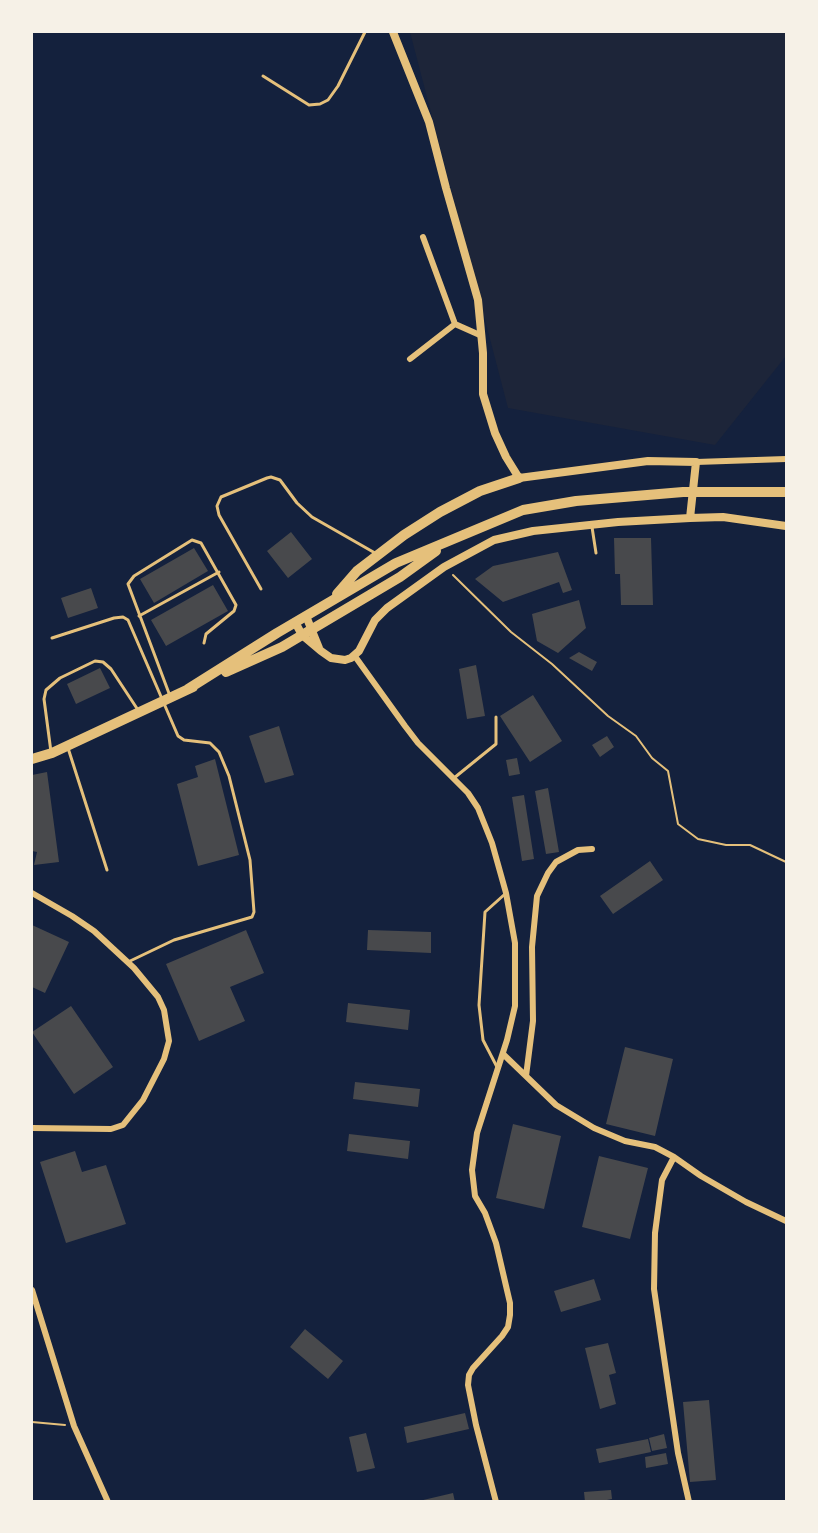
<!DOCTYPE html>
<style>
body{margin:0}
#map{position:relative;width:818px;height:1533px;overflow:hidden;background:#14213d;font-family:Commissioner,sans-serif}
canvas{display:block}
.frame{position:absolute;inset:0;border:33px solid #f6f1e7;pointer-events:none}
</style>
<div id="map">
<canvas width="818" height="1533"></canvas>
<div class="frame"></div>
</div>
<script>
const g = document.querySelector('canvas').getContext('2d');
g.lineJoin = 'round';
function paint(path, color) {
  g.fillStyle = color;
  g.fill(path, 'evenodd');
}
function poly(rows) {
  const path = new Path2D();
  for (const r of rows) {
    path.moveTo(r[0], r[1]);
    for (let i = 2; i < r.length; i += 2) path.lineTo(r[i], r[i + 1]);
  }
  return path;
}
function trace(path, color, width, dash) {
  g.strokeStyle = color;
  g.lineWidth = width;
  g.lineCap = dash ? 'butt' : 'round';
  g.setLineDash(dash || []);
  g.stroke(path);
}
const green = poly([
 [410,32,786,32,786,356,715,445,508,408]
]);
const building = poly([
 [291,532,312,559,288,578,267,551],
 [614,538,651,538,653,605,621,605,620,574,615,574],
 [194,548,208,571,154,603,140,579],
 [558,552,572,590,563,593,559,582,503,602,475,579,493,566],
 [213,585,228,611,166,646,151,620],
 [91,588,98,608,68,618,61,598],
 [579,600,586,628,558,653,537,641,532,614],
 [579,652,597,662,592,671,569,658],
 [476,665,485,716,467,719,459,669],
 [100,668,110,688,76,704,67,684],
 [533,695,562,741,530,762,500,716],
 [279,726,294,775,265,783,249,736],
 [607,736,614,747,600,757,592,745],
 [517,758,520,774,509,776,506,760],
 [215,759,239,855,198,866,177,784,198,777,195,766],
 [47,772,59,862,34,865,37,852,32,851,32,775],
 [548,788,559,852,546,854,535,791],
 [524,795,534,859,522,861,512,797],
 [650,861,663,880,613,914,600,896],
 [32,925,69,942,45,993,32,987],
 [246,930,264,973,230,987,245,1021,199,1041,166,964],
 [368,930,431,932,431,953,367,950],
 [348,1003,410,1010,408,1030,346,1022],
 [71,1006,113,1067,74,1094,32,1032],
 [625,1047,673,1059,655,1136,606,1124],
 [355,1082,420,1089,418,1107,353,1099],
 [513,1124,561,1136,544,1209,496,1198],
 [349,1134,410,1141,408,1159,347,1151],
 [75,1151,82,1172,106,1165,126,1224,66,1243,40,1162],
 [599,1156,648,1168,630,1239,582,1227],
 [594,1279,601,1300,561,1312,554,1291],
 [305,1329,343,1361,328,1379,290,1347],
 [608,1343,616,1373,609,1375,616,1404,600,1409,585,1348],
 [709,1400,716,1480,690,1482,683,1402],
 [465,1413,469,1429,407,1443,404,1427],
 [366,1433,375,1468,357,1472,349,1437],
 [664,1434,667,1448,652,1451,649,1438],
 [648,1439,651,1452,599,1463,596,1449],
 [666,1453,668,1464,646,1468,645,1457],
 [611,1490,612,1499,607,1500,607,1502,585,1502,584,1492],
 [453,1493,455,1502,419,1502,419,1501]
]);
const path = poly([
 [453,575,511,632,552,664,608,716,636,736,652,758,668,771,678,824,698,839,726,845,750,845,786,862],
 [32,1422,65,1425]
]);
const service = poly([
 [263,76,309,105,320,104,328,100,338,86,365,32],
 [592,527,596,553],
 [261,589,219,515,217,506,221,497,267,478,271,477,280,480,297,503,312,517,375,553],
 [139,616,219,572],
 [52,638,114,618,123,617,128,620,178,736,184,740,210,743,219,752,229,776,250,860,254,912,252,917,174,940,128,962],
 [170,696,128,584,134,576,192,540,201,543,236,605,234,611,206,634,204,643],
 [68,748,107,870],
 [51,752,44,699,46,690,60,678,95,661,103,662,111,669,138,710],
 [454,778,496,744,496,717],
 [497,1067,483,1040,479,1005,485,912,505,894]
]);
const minor = poly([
 [423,237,455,324],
 [410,359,455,324,482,336],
 [696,462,786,459],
 [354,655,405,726,418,743,468,793,478,808,492,843,506,893,515,943,515,1006,507,1040,477,1133,472,1170,475,1196,485,1213,496,1243,510,1303,510,1315,508,1327,502,1336,473,1368,469,1375,468,1385,476,1425,496,1502],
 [32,893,72,916,94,931,134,968,158,997,164,1010,169,1041,164,1059,143,1100,123,1125,111,1129,32,1128],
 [503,1054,556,1105,594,1128,625,1141,655,1147,674,1157,701,1176,746,1202,786,1221],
 [526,1076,533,1021,532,947,537,896,548,873,556,862,578,850,592,849],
 [674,1157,662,1180,655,1233,654,1289,678,1453,689,1502],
 [32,1290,74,1426,108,1502]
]);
const tertiary = poly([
 [393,32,429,122,446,188,478,300,483,353,483,394,495,433,506,457,519,478,648,461,696,462,690,518],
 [306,616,319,648],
 [295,622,302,635,321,651,331,658,345,660,351,658,359,651,375,620,387,608,444,567,494,540,533,531,618,522,690,518,723,517,786,526]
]);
const primary = poly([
 [337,594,357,571,404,535,440,512,480,491,519,478],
 [226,672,282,647,400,577,436,551],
 [188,689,277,633,396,563,523,510,576,501,683,492,786,492],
 [32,759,52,753,193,687]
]);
paint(green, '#1d2539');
paint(building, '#48494c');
trace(path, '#e5c07b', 2);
trace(service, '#e5c07b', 3);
trace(minor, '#e5c07b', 6);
trace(tertiary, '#e5c07b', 8);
trace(primary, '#e5c07b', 10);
</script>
